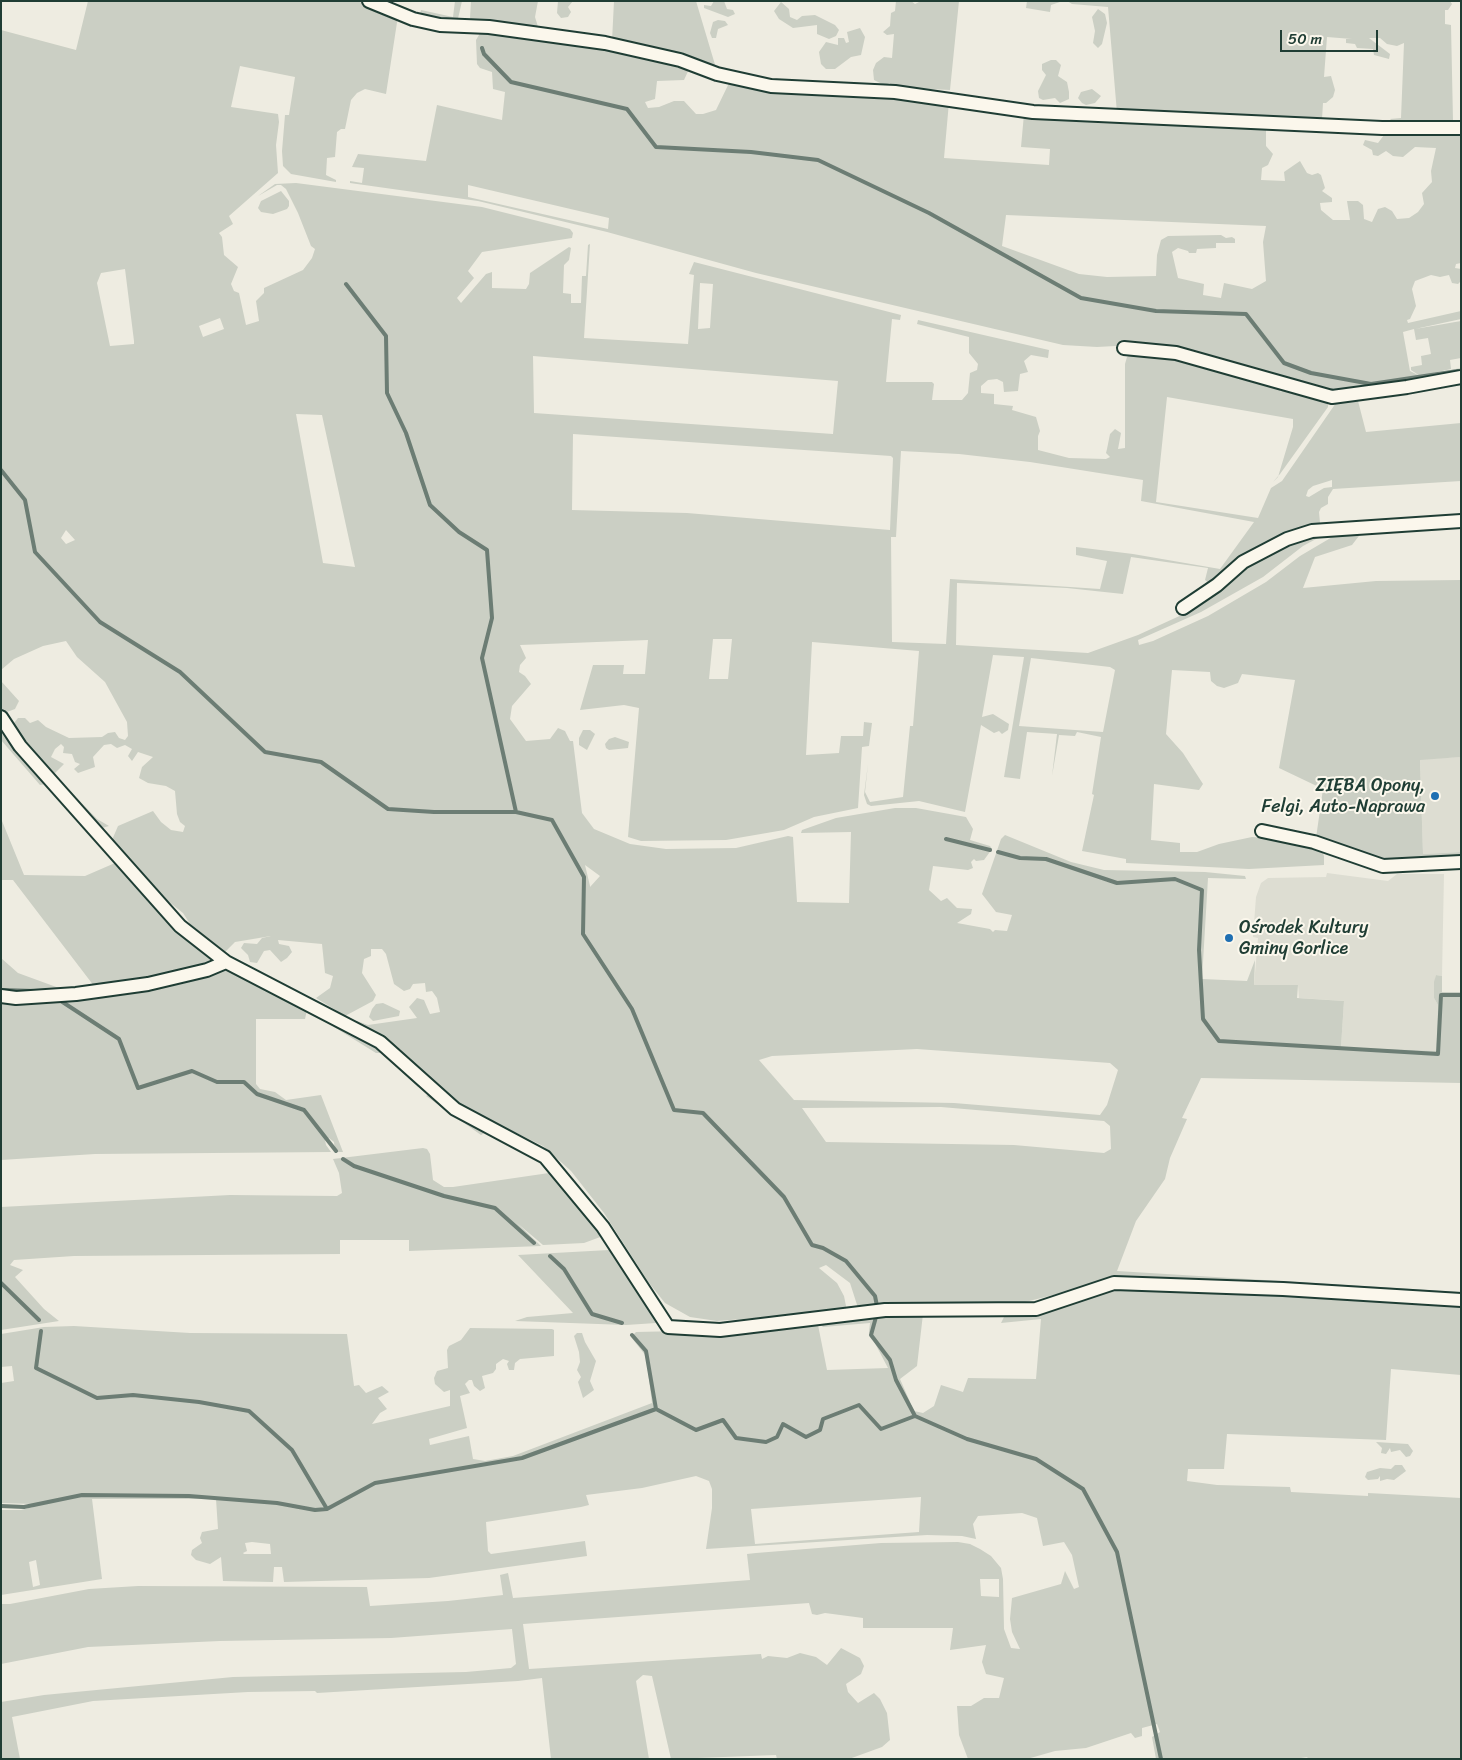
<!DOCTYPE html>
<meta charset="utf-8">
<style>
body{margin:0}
#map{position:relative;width:1462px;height:1760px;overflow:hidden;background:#eeece1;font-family:Sriracha,sans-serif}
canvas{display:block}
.frame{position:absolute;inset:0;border:2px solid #1f3d34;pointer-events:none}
.scale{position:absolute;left:1280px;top:30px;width:98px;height:22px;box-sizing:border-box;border:2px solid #1f3d34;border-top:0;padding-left:6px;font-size:15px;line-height:18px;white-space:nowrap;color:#1f3d34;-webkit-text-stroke:4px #fbf7ec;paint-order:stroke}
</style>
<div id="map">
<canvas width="1462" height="1760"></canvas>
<div class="frame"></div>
<div class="scale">50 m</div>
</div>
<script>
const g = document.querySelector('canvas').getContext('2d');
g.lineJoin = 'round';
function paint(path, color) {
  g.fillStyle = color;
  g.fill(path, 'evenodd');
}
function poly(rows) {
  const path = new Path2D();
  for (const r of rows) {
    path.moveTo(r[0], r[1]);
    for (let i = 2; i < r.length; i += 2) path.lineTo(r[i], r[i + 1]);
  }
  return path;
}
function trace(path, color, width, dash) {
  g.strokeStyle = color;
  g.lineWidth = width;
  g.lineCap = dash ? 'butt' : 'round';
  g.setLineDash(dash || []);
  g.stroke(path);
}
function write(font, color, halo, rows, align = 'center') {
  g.font = font + ' Sriracha,sans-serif';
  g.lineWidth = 4;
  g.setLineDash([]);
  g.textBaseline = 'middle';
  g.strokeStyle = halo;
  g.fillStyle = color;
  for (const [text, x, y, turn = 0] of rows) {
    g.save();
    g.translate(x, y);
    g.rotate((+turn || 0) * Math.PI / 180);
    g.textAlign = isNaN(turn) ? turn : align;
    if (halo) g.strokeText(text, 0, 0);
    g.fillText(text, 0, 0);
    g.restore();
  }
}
const built = poly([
 [1461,757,1461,852,1423,854,1420,759],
 [1327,873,1388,881,1397,874,1444,874,1442,976,1436,975,1434,998,1438,1005,1436,1051,1341,1047,1344,1001,1299,998,1298,985,1254,985,1258,938,1253,937,1256,897,1261,883,1268,878,1326,877]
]);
const green = poly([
 [88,1,357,1,398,16,386,94,365,89,357,93,351,100,345,129,341,129,337,132,335,157,327,158,326,175,336,180,336,182,291,174,283,166,282,151,285,115,289,115,295,77,240,66,231,107,278,114,279,122,276,145,278,173,229,216,233,224,219,233,222,237,224,255,238,267,231,284,234,291,239,293,246,325,259,321,256,301,264,293,264,288,303,270,312,258,315,249,311,246,298,213,286,189,281,185,277,185,258,196,275,184,296,183,482,207,570,229,573,233,572,238,482,252,468,271,474,278,457,298,461,303,486,274,492,272,492,288,526,289,529,284,530,273,569,247,571,248,569,260,564,265,563,293,571,294,571,303,581,303,582,276,586,276,588,245,590,244,584,338,688,344,694,275,689,274,694,262,901,315,900,320,892,319,886,382,932,382,934,384,932,400,962,400,968,393,970,373,977,370,978,364,969,353,969,337,917,324,918,320,1049,350,1048,358,1031,355,1024,361,1028,372,1020,374,1018,391,1004,392,1003,382,997,379,988,380,981,386,981,393,994,394,994,404,1013,406,1012,410,1036,417,1040,431,1038,436,1038,450,1069,458,1106,459,1110,457,1106,453,1107,449,1110,434,1115,429,1121,433,1118,449,1125,448,1125,364,1127,357,1136,351,1164,356,1277,387,1281,392,1283,389,1328,401,1328,407,1280,474,1273,482,1278,477,1293,427,1293,419,1167,397,1156,502,1258,518,1271,488,1282,481,1338,400,1461,382,1461,385,1358,401,1366,432,1461,423,1461,481,1333,489,1328,497,1328,504,1321,508,1319,512,1320,523,1317,527,1210,584,1205,580,1208,568,1131,557,1123,594,1067,588,957,583,956,645,1088,653,1138,635,1186,613,1189,612,1187,608,1222,589,1246,565,1295,540,1329,532,1303,546,1263,577,1201,612,1138,640,1139,645,1153,641,1208,616,1266,582,1300,556,1339,533,1362,532,1352,545,1315,557,1303,588,1376,581,1461,580,1461,757,1420,760,1423,854,1461,852,1461,859,1378,860,1316,838,1323,789,1279,768,1295,680,1242,674,1238,683,1224,688,1217,686,1211,681,1210,672,1172,670,1166,734,1183,753,1203,784,1199,790,1154,784,1151,840,1180,843,1180,852,1197,852,1219,844,1252,837,1279,839,1305,843,1322,851,1324,856,1324,865,1249,869,1126,863,1126,859,1082,851,1094,795,1092,794,1101,737,1077,732,1075,736,1059,735,1052,776,1057,734,1027,732,1020,779,1004,777,1024,657,993,655,982,717,993,714,1009,724,1008,730,1002,734,999,731,994,733,981,725,965,812,919,801,871,806,867,804,864,795,868,764,865,792,870,802,903,797,910,726,913,726,919,651,812,642,806,755,839,753,841,736,863,736,864,722,872,723,869,746,862,747,858,808,814,817,784,830,726,840,641,841,628,837,639,708,624,705,580,710,593,665,624,665,623,674,645,674,648,640,520,645,526,658,520,665,519,672,525,676,531,684,512,706,510,719,526,741,550,739,558,728,565,731,570,741,573,741,582,813,594,829,630,844,666,849,736,848,788,836,793,837,797,902,849,903,851,832,801,833,802,830,836,818,895,808,916,808,966,817,973,829,970,840,990,846,992,849,984,860,976,861,974,859,971,862,973,868,968,870,933,866,929,890,941,901,947,898,957,908,972,909,971,914,957,923,990,929,993,932,995,930,1007,931,1012,915,996,912,982,894,1001,839,1005,835,1071,862,1104,870,1205,872,1245,876,1246,879,1208,878,1202,979,1247,981,1255,960,1254,985,1298,985,1297,998,1344,1001,1341,1047,1436,1051,1438,1005,1434,998,1434,982,1436,975,1442,976,1442,992,1461,992,1461,1083,1201,1078,1182,1118,1187,1119,1170,1158,1165,1179,1136,1221,1117,1271,1461,1292,1461,1296,1301,1285,1126,1277,1017,1304,859,1311,850,1283,826,1265,819,1268,837,1283,844,1296,847,1311,717,1321,690,1317,665,1303,649,1283,604,1213,571,1171,543,1146,506,1128,503,1130,466,1110,353,1023,357,1021,368,1025,417,1018,409,1007,417,998,424,1000,430,1014,440,1012,437,998,432,991,426,992,425,983,413,984,410,989,404,991,394,984,386,954,382,949,371,949,371,956,364,959,362,973,376,995,373,1001,345,1016,316,998,330,988,333,976,325,973,322,944,278,940,279,944,289,946,292,952,287,958,281,962,270,950,264,951,257,963,250,962,248,955,241,948,244,943,257,944,262,938,271,936,235,942,225,952,192,932,112,840,118,826,153,811,161,822,171,830,183,832,185,826,180,822,177,814,175,791,166,786,148,783,139,778,142,767,153,757,138,752,132,761,128,756,132,749,125,745,117,748,111,744,104,745,93,757,95,767,78,773,74,769,80,764,75,762,72,754,63,753,64,747,61,744,55,749,51,757,64,764,54,774,97,819,109,826,102,828,51,776,16,729,14,723,18,718,25,718,30,723,38,720,46,727,69,738,102,737,108,733,115,732,119,738,125,740,128,736,127,722,105,682,77,657,66,641,43,646,14,659,1,670,1,30,76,50],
 [125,269,134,341,134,344,110,346,97,283,101,273],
 [700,283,713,284,710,328,698,329],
 [220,318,224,329,203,337,199,326],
 [533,356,838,381,833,434,534,413],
 [296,414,322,415,355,567,323,563],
 [573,434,891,456,893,458,890,530,687,513,572,510],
 [901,451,959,454,1030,462,1143,480,1141,501,1254,522,1220,569,1133,554,1076,547,1076,555,1107,561,1100,589,950,579,946,644,892,642,891,537,896,537],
 [1332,480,1332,487,1324,488,1309,497,1306,496,1308,490,1313,486],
 [66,530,75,540,66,544,61,538],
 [713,639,732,639,728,679,709,679],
 [1031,658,1110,667,1115,670,1103,732,1019,726],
 [585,865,600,876,590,887,590,886],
 [168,901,183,913,194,930,169,905],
 [917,1049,1110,1063,1118,1070,1107,1105,1100,1115,954,1103,794,1100,759,1060,772,1056],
 [941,1107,1104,1121,1110,1126,1111,1149,1104,1153,1014,1145,826,1142,802,1108],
 [455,1,462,1,457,23,427,18,420,14,421,10,453,17],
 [471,1,538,1,535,17,539,30,475,23,470,18],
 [558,1,573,1,568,7,571,12,568,17,561,18,557,13],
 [614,1,696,1,716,68,612,41],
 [714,1,724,1,727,9,733,10,735,14,728,17,704,8,704,5,711,6],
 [896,1,911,1,915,4,921,1,959,1,950,90,890,87,890,83,884,85,874,80,873,70,876,63,884,57,892,58,894,34,887,35,883,32,890,26,891,13,895,11],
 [1027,1,1063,1,1051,5,1050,12,1026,8],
 [1067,1,1450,1,1452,4,1448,10,1445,10,1445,24,1451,25,1453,121,1461,121,1461,126,1393,122,1390,119,1401,118,1404,43,1397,46,1387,44,1380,38,1369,38,1390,54,1389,59,1374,55,1373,49,1357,48,1355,44,1346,43,1346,39,1352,39,1327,37,1324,77,1331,76,1335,90,1333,97,1326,103,1323,103,1322,119,1367,122,1117,113,1108,7,1072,4],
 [781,2,789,9,790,17,797,20,802,16,815,15,835,25,839,30,836,36,829,39,817,34,817,25,793,28,779,19,774,11],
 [1098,9,1105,14,1107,23,1102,44,1098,48,1093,43,1095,31,1092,17],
 [718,20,725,21,728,25,718,29,716,38,712,38,710,33,713,22],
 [860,28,865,37,861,55,851,57,835,69,826,69,821,64,819,52,826,42,838,45,838,38,844,38,846,43,849,42,847,32],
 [482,30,610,48,690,67,684,80,657,81,655,99,645,102,648,108,659,107,674,101,684,101,696,114,703,114,716,110,730,81,949,102,944,158,1049,165,1050,149,1021,147,1024,114,1266,124,1266,146,1273,154,1268,165,1262,168,1261,180,1285,181,1284,172,1300,161,1307,173,1312,175,1318,173,1321,175,1325,188,1322,191,1332,198,1332,202,1320,203,1321,210,1333,220,1350,220,1347,201,1358,201,1363,205,1364,219,1372,222,1378,209,1385,207,1392,211,1397,219,1409,218,1418,212,1424,204,1422,193,1432,182,1431,171,1436,148,1415,147,1403,157,1393,156,1386,151,1378,156,1373,155,1372,150,1363,145,1365,140,1378,143,1387,131,1461,130,1461,263,1456,264,1455,268,1461,269,1461,281,1458,284,1452,283,1449,275,1440,277,1431,275,1415,281,1412,289,1416,306,1410,319,1407,320,1408,323,1461,311,1461,319,1415,329,1461,321,1461,358,1450,360,1451,369,1424,375,1461,368,1461,376,1337,391,1273,376,1239,364,1179,349,1151,344,1097,347,1063,345,756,273,607,232,478,201,350,183,350,181,362,183,364,168,352,167,358,154,426,161,437,105,502,120,505,92,493,89,492,72,480,68,477,64,476,40],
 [468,185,609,218,608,229,468,197],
 [1006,215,1266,226,1263,242,1266,281,1252,289,1224,283,1221,298,1203,295,1204,284,1178,278,1172,252,1178,248,1188,251,1189,253,1196,253,1197,249,1216,248,1216,243,1235,243,1235,239,1232,237,1226,238,1221,235,1168,236,1161,240,1157,255,1156,276,1107,277,1079,274,1002,246],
 [1414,329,1416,340,1428,338,1431,354,1421,356,1422,365,1411,367,1411,370,1420,376,1410,371,1403,332],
 [1051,60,1056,60,1061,65,1058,76,1067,82,1069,92,1069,99,1060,103,1055,98,1043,100,1039,98,1038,91,1046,75,1042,70,1042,64],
 [1092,89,1101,96,1095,103,1086,105,1082,103,1078,98,1081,92],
 [281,191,289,201,289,206,287,209,273,214,261,212,258,208,261,201],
 [1,681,19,701,15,709,7,712,1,709],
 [1,721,46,784,40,785,1,740],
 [583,730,590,730,595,734,587,750,579,745,579,738],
 [615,737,629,742,628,748,609,750,606,748,605,744,609,739],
 [2,821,24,875,85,876,115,863,92,837,96,833,169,920,187,937,217,958,218,961,208,966,149,981,41,993,1,992,1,958,18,973,59,988,94,986,13,880,1,880],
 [230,969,323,1015,321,1019,307,1010,305,1019,256,1019,256,1084,260,1089,275,1092,286,1100,321,1095,343,1152,335,1152,334,1142,329,1138,325,1140,326,1145,331,1152,95,1154,1,1160,1,999,117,993],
 [383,1003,400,1011,399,1016,373,1021,369,1017,372,1009,376,1004],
 [340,1025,365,1038,387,1054,420,1085,418,1087,381,1053,376,1053,334,1027],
 [428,1095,457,1115,486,1132,481,1135,426,1096],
 [423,1148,427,1149,430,1154,433,1180,444,1187,453,1187,549,1173,545,1168,551,1170,603,1236,584,1243,543,1245,517,1223,541,1246,409,1251,409,1240,340,1240,340,1254,74,1256,14,1260,10,1265,23,1270,15,1277,44,1309,59,1321,1,1330,1,1207,230,1195,337,1196,342,1193,339,1173,333,1159],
 [609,1250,659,1321,656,1323,626,1325,515,1321,527,1317,573,1313,518,1255],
 [1113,1288,1461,1303,1461,1375,1391,1369,1386,1440,1227,1434,1224,1469,1188,1469,1187,1481,1217,1485,1290,1487,1291,1492,1368,1496,1368,1493,1461,1498,1461,1759,1305,1759,1308,1757,1294,1759,1156,1759,1152,1737,1160,1732,1157,1724,1142,1728,1142,1736,1135,1738,1131,1733,1086,1748,1055,1751,1027,1759,968,1759,959,1735,957,1706,971,1706,984,1698,999,1698,1004,1678,986,1674,982,1662,986,1645,950,1650,953,1628,863,1628,863,1618,825,1613,817,1615,812,1614,809,1603,523,1624,529,1669,761,1654,762,1659,768,1656,787,1658,800,1653,816,1657,827,1665,841,1648,860,1658,864,1666,861,1674,846,1684,848,1692,858,1703,874,1693,880,1699,887,1713,890,1740,882,1747,849,1759,777,1759,776,1755,671,1759,652,1676,643,1675,636,1681,649,1759,551,1759,542,1678,518,1681,317,1693,315,1691,248,1692,93,1701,12,1717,20,1759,1,1759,1,1702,44,1695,233,1677,466,1672,511,1668,516,1664,512,1629,391,1638,220,1641,88,1647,1,1664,1,1604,10,1604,89,1589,138,1586,367,1587,370,1606,448,1601,503,1595,500,1575,508,1573,513,1598,750,1580,747,1554,756,1553,881,1543,958,1542,970,1544,980,1549,991,1556,1001,1568,1003,1579,1004,1629,1011,1648,1020,1649,1012,1632,1010,1619,1012,1598,1061,1584,1065,1571,1074,1589,1079,1587,1072,1555,1064,1542,1043,1546,1037,1518,1022,1513,978,1516,973,1524,976,1539,962,1536,927,1535,706,1549,712,1508,712,1489,709,1481,696,1476,642,1488,586,1495,589,1505,581,1507,486,1522,488,1551,491,1554,585,1541,587,1556,429,1578,284,1582,282,1567,274,1567,273,1582,223,1581,221,1557,210,1564,196,1560,191,1555,192,1550,202,1543,200,1538,202,1532,218,1529,216,1499,92,1499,102,1579,1,1595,1,1510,21,1510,33,1507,32,1504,1,1503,1,1383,14,1381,12,1366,1,1367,1,1334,44,1327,74,1326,190,1333,347,1334,354,1386,359,1385,366,1393,382,1386,389,1392,378,1398,387,1409,380,1413,372,1424,450,1406,450,1390,444,1392,435,1384,434,1378,437,1371,448,1368,447,1350,449,1346,461,1340,470,1328,552,1329,554,1330,554,1356,520,1359,515,1363,514,1370,509,1370,507,1364,509,1361,503,1359,496,1364,496,1369,493,1373,482,1376,485,1388,480,1391,474,1386,472,1380,469,1380,465,1384,470,1393,460,1396,467,1428,429,1439,430,1445,469,1436,473,1459,485,1461,513,1456,652,1403,646,1356,631,1337,636,1332,769,1329,818,1325,827,1370,888,1368,869,1332,870,1323,823,1327,820,1324,879,1316,923,1314,917,1366,900,1379,914,1411,923,1413,934,1406,941,1385,963,1392,968,1378,1036,1379,1041,1319,1001,1323,1004,1317,1017,1317,1047,1311],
 [921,1497,919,1532,755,1544,751,1509],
 [252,1542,270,1544,271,1554,244,1554,243,1553,247,1551,245,1543],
 [36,1560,40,1585,33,1587,29,1562],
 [980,1579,999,1579,999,1597,981,1596],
 [577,1333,582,1333,585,1342,596,1361,590,1381,594,1390,583,1398,578,1382,581,1377,577,1370,580,1362,579,1352,574,1336],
 [1376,1442,1408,1444,1413,1451,1410,1456,1406,1457,1400,1450,1391,1452,1390,1448,1386,1454,1381,1453,1382,1448],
 [1395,1465,1402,1465,1406,1471,1394,1480,1387,1479,1380,1481,1380,1476,1378,1479,1368,1480,1365,1477,1367,1472,1380,1468,1391,1469]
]);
const stream = poly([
 [482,48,484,54,511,82,627,109,656,147,751,152,818,160,929,213,1081,298,1156,311,1246,314,1284,363,1311,373,1371,384,1458,371],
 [346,284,386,336,387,393,406,433,430,505,459,532,487,550,492,618,482,658,516,812],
 [1,470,25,500,35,552,100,622,180,672,265,752,321,762,388,809,434,812,516,812,552,820,584,877,583,934,632,1009,674,1110,703,1113,784,1197,812,1245,823,1248,846,1261,875,1296,877,1306],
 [946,839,990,850],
 [998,852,1020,858,1046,859,1117,883,1175,879,1202,890,1199,950,1203,1019,1219,1041,1438,1054,1441,995,1461,995],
 [3,990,34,991],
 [61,1001,119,1039,138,1088,192,1071,217,1082,244,1082,257,1094,304,1110,336,1151],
 [343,1159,354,1166,444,1196,495,1208,534,1243],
 [550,1256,564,1269,592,1314,622,1323],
 [1,1283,39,1320],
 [876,1317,871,1335,890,1360,896,1380,915,1416],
 [41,1331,36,1368,97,1398,133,1395,199,1402,249,1411,292,1450,327,1509,375,1483,522,1458,656,1409,696,1430,723,1420,736,1438,766,1442,777,1437,783,1424,806,1437,820,1430,823,1419,859,1405,881,1429,915,1416,967,1439,1036,1459,1083,1489,1117,1552,1161,1759],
 [632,1335,646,1351,656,1409],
 [1,1506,24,1507,82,1495,189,1496,277,1503,315,1510,327,1509]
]);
const street = poly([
 [369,1,413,19,440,25,489,27,605,43,680,60,717,74,771,86,895,92,1033,112,1382,128,1461,128],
 [1124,348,1176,353,1332,397,1407,387,1461,377],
 [1183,608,1217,585,1243,562,1287,539,1312,531,1461,521],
 [1,717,20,746,180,926,226,962,380,1042,455,1109,545,1157,603,1227,668,1327,720,1330,885,1310,1036,1309,1114,1283,1283,1289,1461,1300],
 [1262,831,1314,842,1383,866,1461,862],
 [1,996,16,998,76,994,148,984,207,970,226,962]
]);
const markers = [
 [1435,796,5,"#1f6fb2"],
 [1229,938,5,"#1f6fb2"]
];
const poiNames = [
 ["ZIĘBA Opony,",1425,786],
 ["Felgi, Auto-Naprawa",1425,807],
 ["Ośrodek Kultury",1239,928,"left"],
 ["Gminy Gorlice",1239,949,"left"]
];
paint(built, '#ddddd2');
paint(green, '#cbcfc4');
trace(stream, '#6c7d74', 4);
trace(street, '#1f3d34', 16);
trace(street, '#fbf7ec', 12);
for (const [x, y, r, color] of markers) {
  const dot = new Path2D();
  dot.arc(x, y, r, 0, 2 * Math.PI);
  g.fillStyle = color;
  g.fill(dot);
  trace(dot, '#fbf7ec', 2);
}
write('18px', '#1f3d34', '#fbf7ec', poiNames, 'right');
</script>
